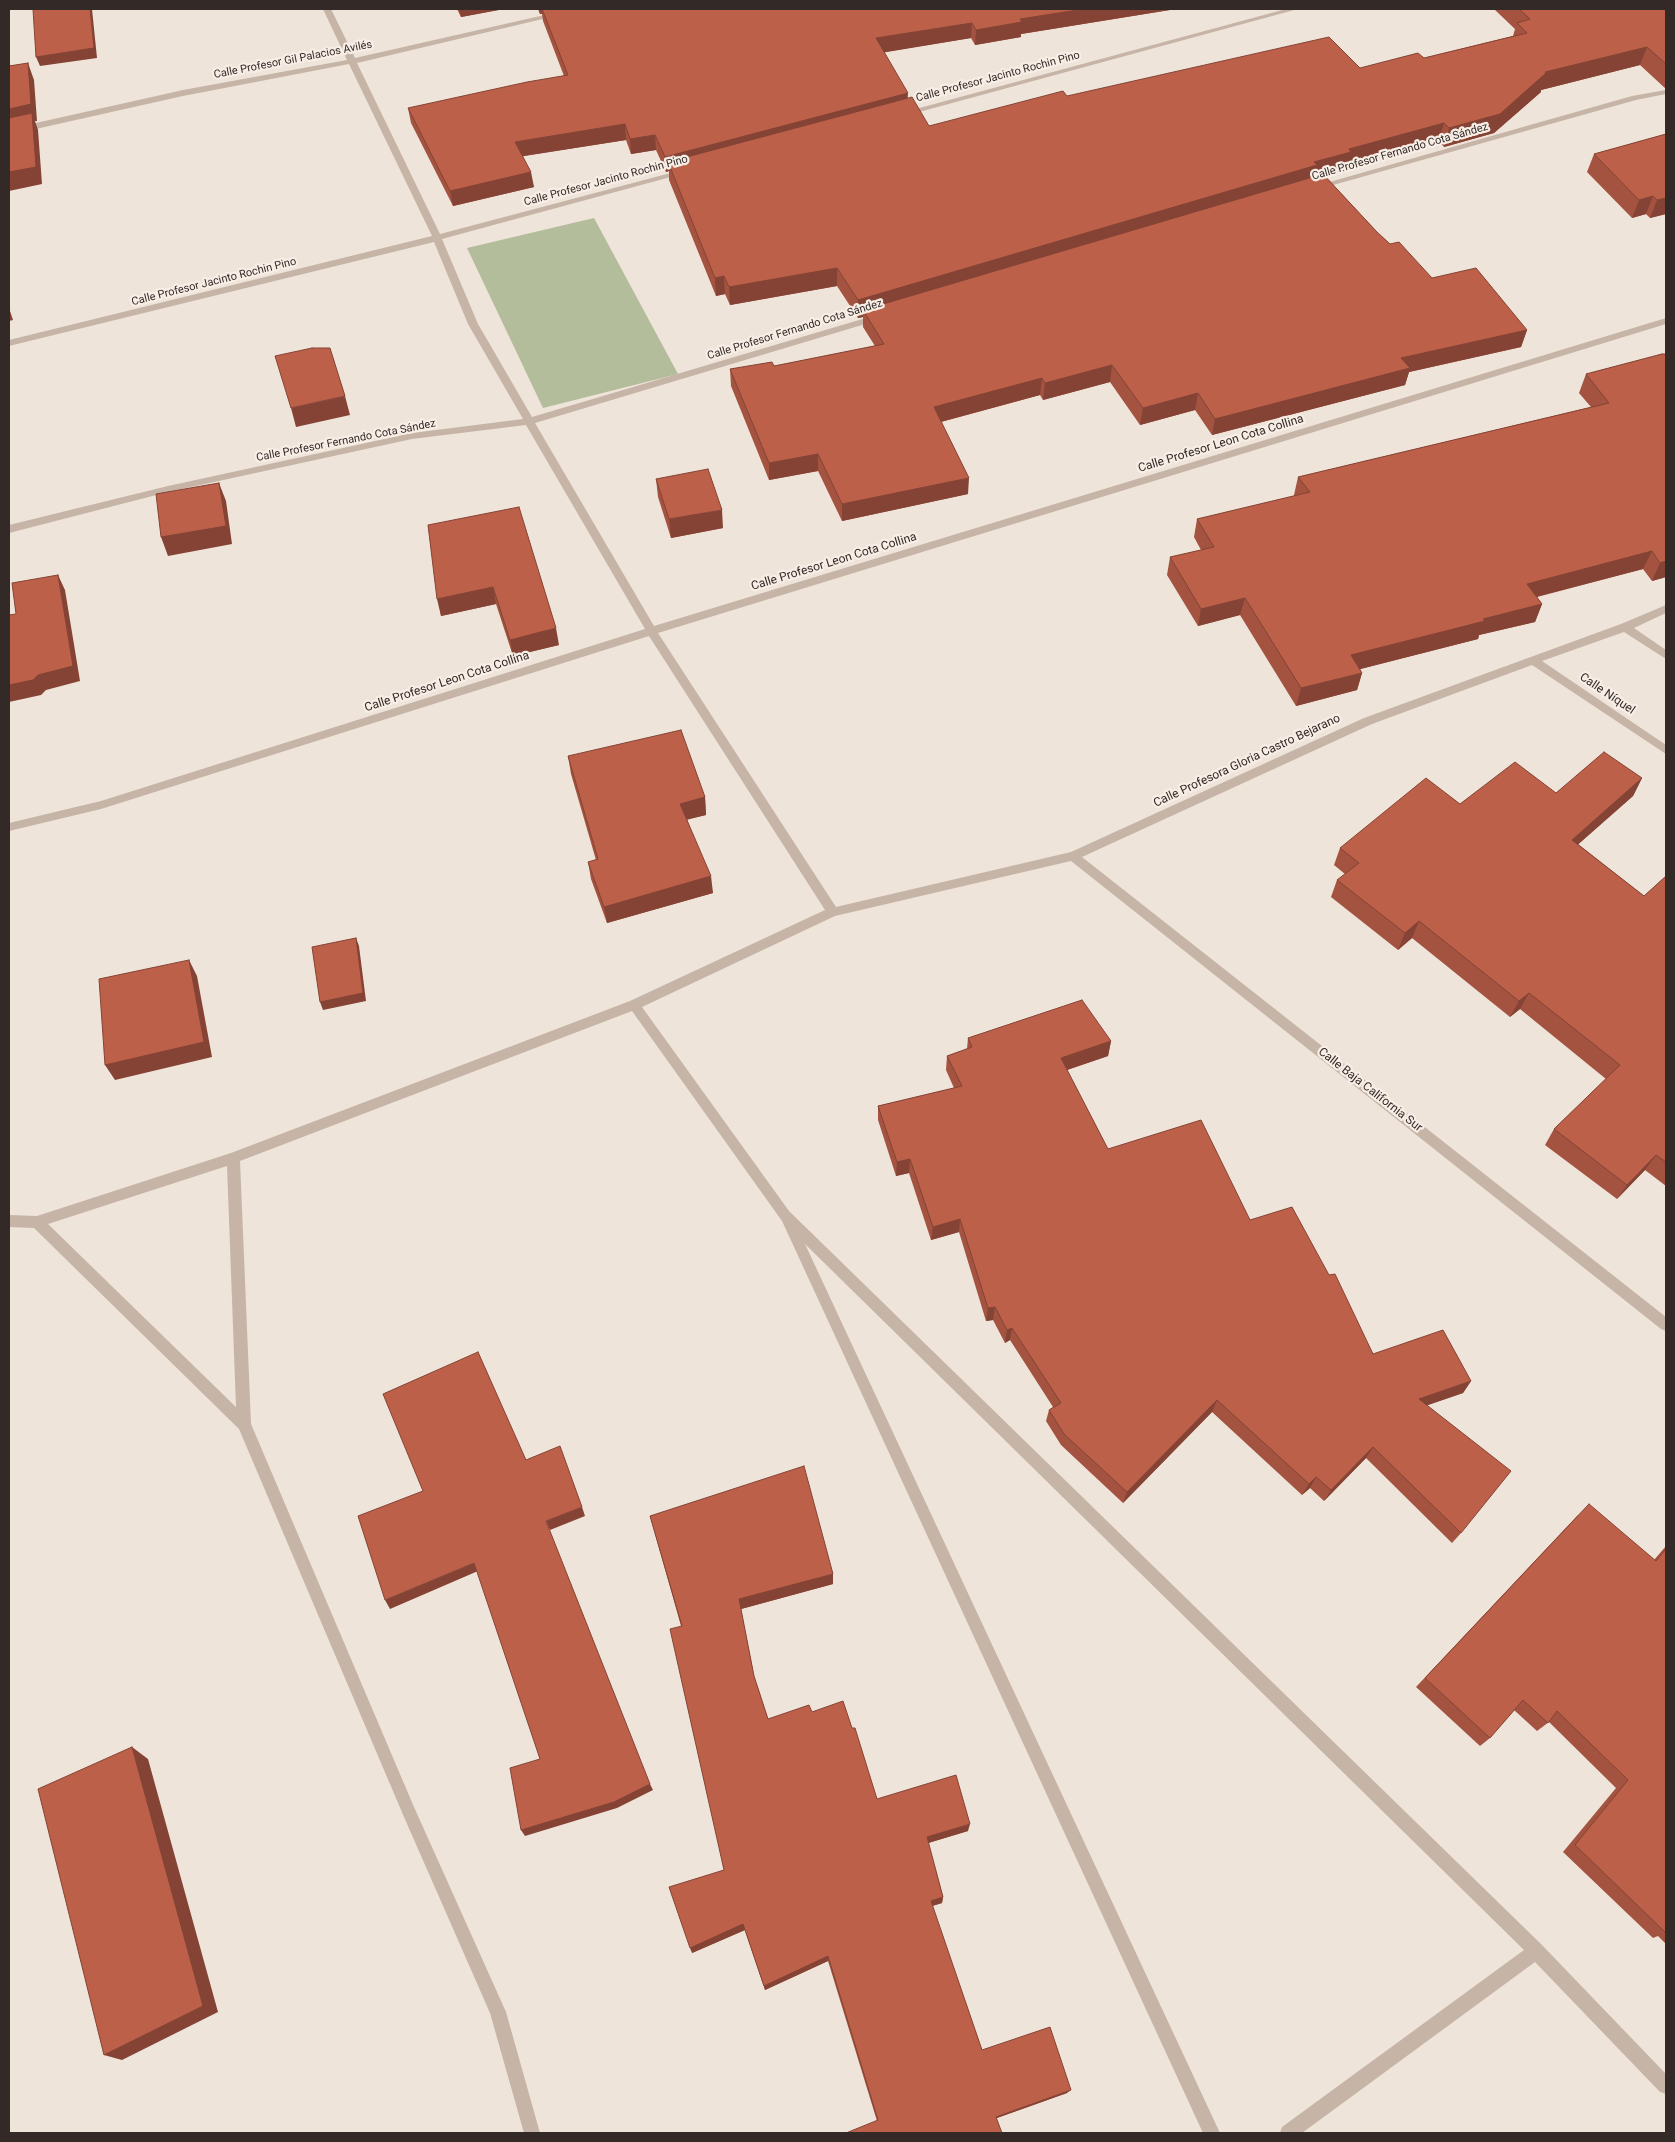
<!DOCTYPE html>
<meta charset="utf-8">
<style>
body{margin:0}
#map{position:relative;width:1675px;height:2142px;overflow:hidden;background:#efe4da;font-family:Roboto,sans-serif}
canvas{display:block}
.frame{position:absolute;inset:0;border:10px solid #332a27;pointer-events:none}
</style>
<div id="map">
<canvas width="1675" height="2142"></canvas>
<div class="frame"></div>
</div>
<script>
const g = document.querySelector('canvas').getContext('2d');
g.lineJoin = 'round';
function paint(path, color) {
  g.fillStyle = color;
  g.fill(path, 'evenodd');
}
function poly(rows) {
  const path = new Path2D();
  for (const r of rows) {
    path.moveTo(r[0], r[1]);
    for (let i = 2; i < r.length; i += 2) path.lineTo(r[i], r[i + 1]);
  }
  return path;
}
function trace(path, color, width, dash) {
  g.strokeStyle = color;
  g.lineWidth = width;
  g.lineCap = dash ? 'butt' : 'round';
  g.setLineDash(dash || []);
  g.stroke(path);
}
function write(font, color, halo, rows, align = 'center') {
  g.font = font + ' Roboto,sans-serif';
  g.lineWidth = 4.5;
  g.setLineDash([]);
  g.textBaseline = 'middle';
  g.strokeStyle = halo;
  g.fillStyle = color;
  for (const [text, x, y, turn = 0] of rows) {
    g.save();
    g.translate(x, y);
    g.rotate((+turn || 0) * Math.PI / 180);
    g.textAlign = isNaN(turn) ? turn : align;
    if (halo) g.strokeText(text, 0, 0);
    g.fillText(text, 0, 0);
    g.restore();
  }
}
const green = poly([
 [594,218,678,374,543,408,467,248]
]);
const minor = poly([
 [323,9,331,9,355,58,571,9,585,9,357,63,440,234,682,170,689,172,442,239,478,324,532,417,876,315,882,315,884,317,882,319,535,423,654,626,1666,318,1666,324,658,633,836,907,1071,852,1364,718,1621,624,1666,605,1666,613,1634,628,1666,650,1666,659,1624,632,1542,661,1666,745,1666,754,1532,665,1372,724,1082,857,1666,1317,1666,1331,1661,1329,1071,861,835,916,642,1007,789,1211,1542,1945,1666,2074,1666,2094,1660,2092,1535,1962,1302,2133,1280,2133,1282,2127,1524,1950,805,1244,1220,2133,1203,2133,782,1221,632,1011,240,1161,251,1424,414,1807,506,2012,540,2133,524,2133,490,2013,404,1817,239,1429,34,1228,9,1227,9,1215,37,1216,231,1153,630,1001,825,910,649,636,101,809,9,831,9,823,101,801,645,629,526,425,412,439,168,492,9,533,9,525,168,486,412,433,523,419,468,324,434,242,9,346,9,340,432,236,349,64,183,96,9,135,9,129,183,90,347,60,323,9],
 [227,1166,236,1407,48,1224,227,1166],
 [1286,9,1298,9,908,115,901,113,1286,9],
 [1666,90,1666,94,1636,100,1319,189,1312,187,1632,96,1666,90]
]);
const wall = poly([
 [457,9,504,9,461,17],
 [538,9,1176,9,1021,34,1021,37,975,45,971,38,884,52,907,98,929,126,1067,96,1360,68,1424,58,1513,36,1515,29,1494,9,1666,9,1666,89,1640,65,1541,90,1541,92,1494,133,1444,147,1439,141,1348,166,1347,170,1325,176,1377,232,1390,244,1432,278,1527,330,1521,347,1409,372,1405,385,1212,435,1195,410,1140,425,1110,382,1043,400,1040,395,941,422,968,494,842,521,818,471,769,480,731,386,730,369,774,366,875,346,863,327,863,317,858,318,837,286,730,305,725,294,716,296,669,180,669,171,666,172,656,150,631,154,626,140,523,156,534,187,453,206,411,123,408,108,564,76,543,21,542,14,540,14],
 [1666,134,1666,214,1650,218,1646,214,1632,218,1587,172,1594,154],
 [1662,354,1666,577,1652,581,1643,569,1537,597,1542,604,1535,622,1479,635,1478,639,1360,669,1362,673,1357,690,1296,706,1240,615,1198,626,1167,575,1170,557,1201,550,1194,537,1197,519,1294,496,1294,495,1298,477,1591,407,1579,393,1586,374],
 [656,479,723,528,671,538,658,497],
 [428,525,559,645,513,656,496,604,441,616],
 [568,756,705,797,706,815,687,819,713,893,607,923,591,879,588,862,596,860,571,774],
 [1642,778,1633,796,1578,844,1644,896,1666,876,1666,1186,1645,1170,1617,1199,1545,1145,1554,1129,1606,1079,1520,1009,1510,1017,1412,938,1398,950,1331,897,1337,880,1345,874,1334,865,1340,848,1460,804,1556,793],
 [968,1038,1111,1041,1108,1056,1067,1070,1108,1149,1250,1220,1329,1275,1373,1354,1471,1381,1463,1393,1427,1405,1461,1533,1452,1543,1366,1458,1324,1501,1310,1488,1302,1495,1212,1412,1123,1503,1061,1445,1046,1421,1049,1410,1053,1407,1010,1340,1005,1343,993,1320,986,1321,959,1232,931,1240,909,1173,896,1176,878,1120,878,1106,954,1088,946,1070,947,1056,967,1049],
 [1578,1515,1654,1560,1666,1546,1666,1944,1658,1936,1653,1938,1563,1852,1616,1788,1549,1722,1537,1731,1514,1710,1490,1738,1480,1746,1416,1687],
 [650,1516,833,1584,741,1609,754,1676,768,1719,812,1712,852,1728,877,1799,968,1831,928,1843,943,1897,942,1903,932,1906,982,2050,1067,2093,997,2118,877,2121,828,1961,765,1990,745,1930,692,1953,724,1870,681,1626]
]);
const shadedWall = poly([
 [90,9,92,9,97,58,40,66,36,57],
 [459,9,504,9,461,17],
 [539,9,541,9,542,14,540,14],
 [1084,9,1176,9,1021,34,1021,37,975,45,976,30,1020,19],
 [972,23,971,38,875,54,876,38],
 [1647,47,1640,65,1541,90,1541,92,1494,133,1444,147,1449,128,1545,72],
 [28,63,34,80,37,121,35,121,38,130,42,184,9,191,9,109],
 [908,93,907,108,668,162,669,171,666,172,665,157],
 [1444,123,1439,141,1348,166,1347,170,863,310,863,317,858,318,858,300,1314,162,1349,149],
 [625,124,626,140,518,157,515,142],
 [655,135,656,150,631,154,630,139],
 [531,172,534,187,453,206,450,191],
 [1653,196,1646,214,1632,218,1639,200],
 [1666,198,1666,214,1650,218,1657,200],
 [837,268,837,286,730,305,729,287],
 [724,276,725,294,716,296,715,278],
 [9,308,13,320,9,321],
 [1527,330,1521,347,1409,372,1405,385,1212,435,1215,419,1401,358],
 [1112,365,1110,382,1043,400,1045,383],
 [1042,378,1040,395,933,424,934,407],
 [1198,393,1195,410,1140,425,1143,408],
 [345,396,350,415,296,427,291,408],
 [818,454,818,471,769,480,769,463],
 [969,478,968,494,842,521,842,504],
 [219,483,226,501,232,544,168,556,161,537],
 [722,510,723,528,671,538,669,519],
 [1652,551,1643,569,1520,601,1527,584],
 [1666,561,1666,577,1652,581,1660,563],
 [58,575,65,590,80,681,46,690,41,695,9,702,9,685],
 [493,587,496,604,441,616,437,599],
 [1245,598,1240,615,1198,626,1201,609],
 [1542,604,1535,622,1479,635,1478,639,1345,673,1351,655,1483,619],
 [556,628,559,645,513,656,510,640],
 [1362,673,1357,690,1296,706,1301,688],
 [1642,778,1633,796,1564,857,1572,840],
 [705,797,706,815,682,821,680,804],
 [711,876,713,893,607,923,604,907],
 [1419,921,1412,938,1398,950,1405,933],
 [356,938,359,946,366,1001,323,1010,320,1002],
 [189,960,197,976,212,1057,115,1080,105,1065],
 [1529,993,1520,1009,1510,1017,1519,1001],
 [1111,1041,1108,1056,1058,1073,1061,1058],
 [1656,1155,1645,1170,1617,1199,1627,1185],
 [910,1159,909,1173,896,1176,897,1162],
 [960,1219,959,1232,931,1240,933,1227],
 [995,1307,993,1320,986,1321,988,1308],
 [1012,1328,1010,1340,1005,1343,1007,1330],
 [1471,1381,1463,1393,1411,1411,1419,1399],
 [1217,1400,1212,1412,1123,1503,1127,1492],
 [1373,1447,1366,1458,1324,1501,1331,1490],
 [1316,1477,1310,1488,1302,1495,1309,1484],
 [582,1507,585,1516,550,1530,546,1521],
 [474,1563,478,1571,390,1609,385,1600],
 [833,1574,833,1584,741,1609,739,1599],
 [132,1747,148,1759,218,2012,122,2060,104,2055],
 [650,1784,653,1790,617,1808,525,1836,521,1830],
 [970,1824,968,1831,925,1844,927,1837],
 [943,1897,942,1903,929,1907,931,1901],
 [743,1924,745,1930,692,1953,690,1948],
 [828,1956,828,1961,765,1990,764,1986],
 [1071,2090,1067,2093,994,2119,996,2117]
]);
const building = poly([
 [33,9,90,9,94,48,36,57,33,9],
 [542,9,1084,9,1020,19,1022,22,976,30,972,23,876,38,908,93,665,157,655,135,630,139,625,124,515,142,531,172,450,191,408,108,527,82,568,75,542,9],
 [1519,9,1666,9,1666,64,1647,47,1545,72,1546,73,1500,114,1449,128,1444,123,1349,149,1351,152,1314,162,1317,165,858,300,837,268,729,287,724,276,715,278,668,162,912,97,929,126,1063,91,1067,96,1329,37,1360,68,1418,53,1424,58,1527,33,1517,23,1530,19,1519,9],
 [28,63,31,104,9,109,9,66,28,63],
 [32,113,36,167,9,172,9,118,32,113],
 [1666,134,1666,198,1657,200,1653,196,1639,200,1594,154,1666,134],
 [1323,174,1377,232,1390,244,1399,242,1432,278,1476,268,1527,330,1401,358,1410,368,1215,419,1198,393,1143,408,1112,365,1045,383,1042,378,934,407,969,478,842,504,818,454,769,463,730,369,772,362,774,366,884,344,863,310,1323,174],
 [312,348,330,348,345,396,291,408,275,356,312,348],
 [1662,354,1666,354,1666,561,1660,563,1652,551,1527,584,1542,604,1483,619,1485,621,1351,655,1362,673,1301,688,1245,598,1201,609,1170,557,1214,547,1197,519,1310,492,1298,477,1609,403,1586,374,1662,354],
 [708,469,722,510,669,519,656,479,708,469],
 [219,483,226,526,161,537,156,494,219,483],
 [519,507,556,628,510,640,493,587,437,599,428,525,519,507],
 [58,575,73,666,38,675,33,680,9,685,9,615,16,614,12,583,58,575],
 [681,730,705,797,680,804,711,876,604,907,588,862,598,859,568,756,681,730],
 [1604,752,1642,778,1572,840,1644,896,1666,876,1666,1162,1656,1155,1627,1185,1554,1129,1620,1065,1529,993,1519,1001,1419,921,1405,933,1337,880,1359,863,1340,848,1426,778,1460,804,1515,762,1556,793,1604,752],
 [356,938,363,993,320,1002,312,947,356,938],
 [189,960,204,1042,105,1065,99,979,189,960],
 [1082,1000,1111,1041,1061,1058,1108,1149,1201,1120,1250,1220,1292,1207,1329,1275,1335,1274,1373,1354,1443,1330,1471,1381,1419,1399,1511,1471,1461,1533,1373,1447,1331,1490,1316,1477,1309,1484,1217,1400,1127,1492,1064,1434,1049,1410,1061,1403,1012,1328,1007,1330,995,1307,988,1308,960,1219,933,1227,910,1159,897,1162,878,1106,962,1086,947,1056,972,1047,968,1038,1082,1000],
 [478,1352,526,1460,560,1446,582,1507,546,1521,650,1784,614,1802,521,1830,510,1768,540,1759,474,1563,385,1600,358,1516,423,1491,383,1394,478,1352],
 [804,1466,833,1574,739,1599,754,1676,768,1719,809,1705,812,1712,843,1701,852,1728,855,1728,877,1799,956,1775,970,1824,927,1837,943,1897,931,1901,982,2050,1050,2027,1071,2090,996,2117,1002,2133,846,2133,878,2120,828,1956,764,1986,743,1924,690,1948,669,1887,724,1870,670,1629,682,1626,650,1516,804,1466],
 [1589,1504,1656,1561,1666,1549,1666,1933,1575,1845,1628,1780,1557,1711,1548,1723,1523,1700,1490,1738,1425,1678,1589,1504],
 [132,1747,203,2006,104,2055,38,1789,132,1747]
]);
const farStreetnames = [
 ["Calle Profesor Gil Palacios Avilés",293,60,-11],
 ["Calle Profesor Jacinto Rochin Pino",998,77,-15],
 ["Calle Profesor Fernando Cota Sández",1400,152,-16],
 ["Calle Profesor Jacinto Rochin Pino",606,181,-15],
 ["Calle Profesor Jacinto Rochin Pino",214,282,-14],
 ["Calle Profesor Fernando Cota Sández",795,330,-17],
 ["Calle Profesor Fernando Cota Sández",346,441,-11]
];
const streetNames = [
 ["Calle Profesor Leon Cota Collina",1221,444,-17],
 ["Calle Profesor Leon Cota Collina",834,562,-17],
 ["Calle Profesor Leon Cota Collina",447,682,-18],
 ["Calle Níquel",1607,694,34],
 ["Calle Profesora Gloria Castro Bejarano",1247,761,-25],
 ["Calle Baja California Sur",1370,1090,38]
];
paint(green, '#b4bd9b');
paint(minor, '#c6b4a7');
paint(wall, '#a35340');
paint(shadedWall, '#844334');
paint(building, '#bd604a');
trace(building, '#844334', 1);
write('11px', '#332a27', '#f8eee6', farStreetnames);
write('12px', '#332a27', '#f8eee6', streetNames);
</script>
